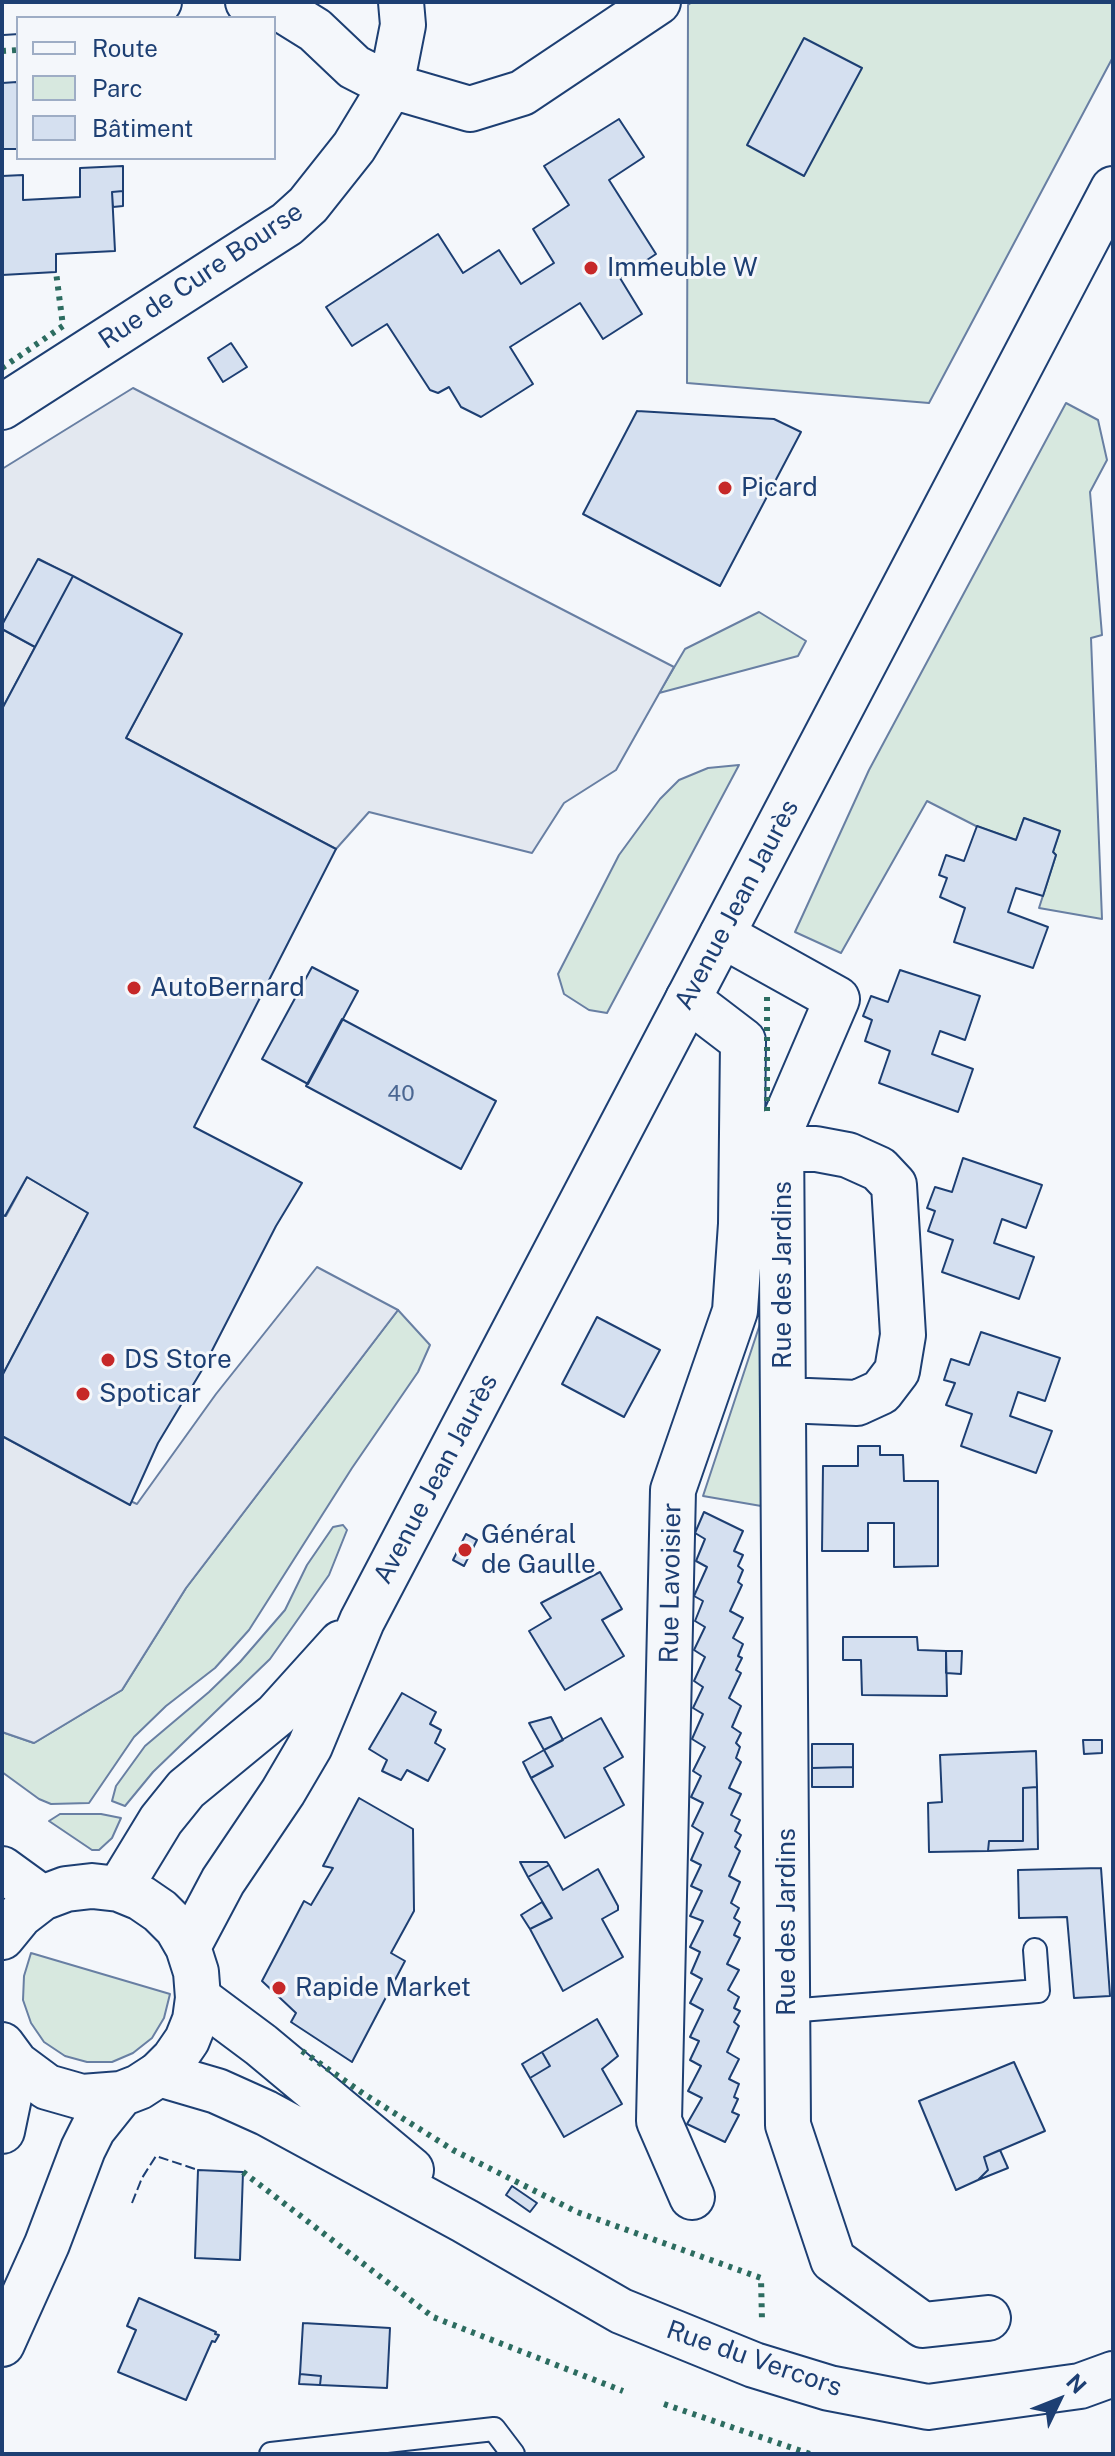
<!DOCTYPE html>
<meta charset="utf-8">
<style>
body{margin:0}
#map{position:relative;width:1115px;height:2456px;overflow:hidden;background:#f4f7fb;font-family:"Public Sans",sans-serif}
canvas{display:block}
.frame{position:absolute;inset:0;border:4px solid #1d3f73;pointer-events:none}
.legend{position:absolute;left:16px;top:16px;width:260px;height:144px;box-sizing:border-box;background:#f4f7fb;border:2px solid #9eadc5;margin:0;padding:10px 14px;list-style:none;font-size:24px;color:#1d3f73}
.legend li{display:flex;align-items:center;gap:16px;height:40px}
.legend b{width:40px;border:2px solid #9eadc5}
.north{position:absolute;left:1019px;top:2360px;width:80px;height:80px;-webkit-text-stroke:6px #f4f7fb;paint-order:stroke;rotate:47deg;font-size:22px;font-weight:700;line-height:32px;text-align:center;color:#1d3f73}
.north::after{content:'';display:block;margin:auto;width:28px;height:36px;background:#1d3f73;clip-path:polygon(50% 0,100% 100%,50% 72%,0 100%)}
</style>
<div id="map">
<canvas width="1115" height="2456"></canvas>
<div class="frame"></div>
<ul class="legend">
<li><b style="height:10px;background:#f4f7fb"></b>Route</li>
<li><b style="height:22px;background:#d7e8df"></b>Parc</li>
<li><b style="height:22px;background:#d5e0f0"></b>Bâtiment</li>
</ul>
<div class="north">N</div>
</div>
<script>
const g = document.querySelector('canvas').getContext('2d');
g.lineJoin = 'round';
function paint(path, color) {
  g.fillStyle = color;
  g.fill(path, 'evenodd');
}
function poly(rows) {
  const path = new Path2D();
  for (const r of rows) {
    path.moveTo(r[0], r[1]);
    for (let i = 2; i < r.length; i += 2) path.lineTo(r[i], r[i + 1]);
  }
  return path;
}
function trace(path, color, width, dash) {
  g.strokeStyle = color;
  g.lineWidth = width;
  g.lineCap = dash ? 'butt' : 'round';
  g.setLineDash(dash || []);
  g.stroke(path);
}
function write(font, color, halo, rows, align = 'center') {
  g.font = font + ' "Public Sans",sans-serif';
  g.lineWidth = 6;
  g.setLineDash([]);
  g.textBaseline = 'middle';
  g.strokeStyle = halo;
  g.fillStyle = color;
  for (const [text, x, y, turn = 0] of rows) {
    g.save();
    g.translate(x, y);
    g.rotate((+turn || 0) * Math.PI / 180);
    g.textAlign = isNaN(turn) ? turn : align;
    if (halo) g.strokeText(text, 0, 0);
    g.fillText(text, 0, 0);
    g.restore();
  }
}
const green = poly([
 [692,2,1113,2,1113,57,929,403,687,383,688,5,692,2],
 [1066,403,1098,420,1107,460,1090,492,1102,635,1091,638,1102,919,1039,908,1056,855,1053,852,1060,831,1024,818,1016,840,976,826,927,801,841,953,795,932,869,770,1066,403],
 [759,612,806,641,798,656,659,693,685,649,759,612],
 [739,765,607,1013,589,1010,564,994,558,974,619,855,660,799,679,780,708,768,739,765],
 [398,1310,430,1345,418,1372,352,1468,249,1630,215,1668,166,1706,134,1737,89,1803,51,1804,39,1799,2,1772,2,1732,34,1743,122,1690,186,1588,398,1310],
 [761,1321,767,1507,703,1496,761,1321],
 [343,1525,347,1530,329,1575,270,1659,153,1772,125,1806,112,1801,116,1786,145,1746,209,1692,240,1662,285,1610,307,1565,333,1527,343,1525],
 [60,1814,101,1814,121,1818,112,1838,99,1850,92,1850,49,1821,60,1814],
 [31,1953,170,1994,164,2018,152,2038,133,2053,112,2062,87,2062,65,2056,44,2042,31,2023,23,2000,24,1976,31,1953]
]);
const parking = poly([
 [133,388,674,667,616,770,564,803,532,853,369,812,336,849,126,738,181,635,39,559,2,625,2,469,133,388],
 [2,629,35,647,2,709,2,629],
 [27,1177,88,1213,2,1376,2,1214,6,1216,27,1177],
 [317,1267,398,1310,186,1588,122,1690,34,1743,2,1732,2,1436,87,1482,137,1504,216,1394,317,1267]
]);
const building = poly([
 [804,38,862,68,804,176,747,145,804,38],
 [17,82,18,149,2,149,2,83,17,82],
 [619,119,644,157,609,180,656,254,620,278,642,314,603,339,580,303,510,347,533,384,481,417,461,407,449,387,438,393,430,390,387,324,352,346,326,307,438,234,463,273,499,250,521,284,554,263,533,229,569,205,544,166,619,119],
 [123,166,123,191,112,192,115,251,56,254,56,272,2,275,2,176,23,175,23,200,80,197,80,168,123,166],
 [123,191,123,206,113,207,112,192,123,191],
 [231,343,247,367,223,382,208,358,231,343],
 [637,411,774,419,801,432,720,586,583,514,637,411],
 [38,559,73,576,35,647,2,629,2,625,38,559],
 [73,576,182,634,126,738,336,849,194,1127,302,1183,276,1226,202,1370,158,1443,130,1505,2,1436,2,1376,88,1213,27,1177,5,1216,2,1214,2,709,73,576],
 [1024,818,1060,831,1053,852,1056,855,1043,896,1016,888,1008,912,1048,927,1033,968,954,942,965,908,940,897,947,878,939,875,946,855,964,861,977,826,1016,840,1024,818],
 [312,967,358,991,308,1084,262,1059,312,967],
 [900,970,980,996,965,1040,940,1031,932,1054,973,1069,958,1112,879,1083,890,1051,865,1041,872,1020,863,1016,871,996,888,1002,900,970],
 [342,1019,496,1101,461,1169,306,1086,342,1019],
 [963,1158,1042,1185,1026,1228,1002,1219,994,1243,1034,1257,1019,1299,942,1272,953,1240,928,1231,935,1211,927,1208,935,1187,952,1192,963,1158],
 [597,1317,660,1350,624,1417,562,1384,597,1317],
 [981,1332,1060,1358,1045,1401,1018,1392,1010,1416,1052,1431,1036,1473,961,1446,972,1414,946,1405,955,1383,944,1380,951,1359,969,1365,981,1332],
 [858,1446,880,1446,880,1455,903,1455,904,1481,938,1481,938,1566,894,1567,894,1523,868,1523,868,1551,822,1551,823,1466,858,1466,858,1446],
 [704,1512,743,1531,734,1551,743,1555,738,1566,743,1570,738,1582,742,1585,730,1611,743,1618,733,1638,743,1644,738,1656,742,1658,736,1670,741,1673,729,1698,741,1706,732,1727,741,1733,736,1743,740,1747,736,1758,741,1762,729,1788,741,1794,731,1815,740,1820,735,1831,741,1835,735,1847,740,1851,729,1876,740,1882,731,1903,739,1908,734,1918,740,1922,734,1935,740,1938,727,1964,739,1970,728,1990,739,1997,734,2008,740,2011,734,2022,739,2026,727,2052,739,2059,729,2079,739,2084,734,2097,738,2099,732,2112,739,2115,725,2142,687,2124,702,2098,688,2091,701,2066,690,2060,699,2041,690,2037,703,2010,690,2003,702,1979,691,1973,700,1952,690,1947,703,1921,690,1916,702,1891,691,1886,701,1865,691,1860,703,1833,692,1826,703,1803,691,1797,701,1776,693,1771,705,1747,692,1739,703,1714,693,1708,703,1687,694,1681,705,1657,694,1650,705,1627,695,1621,703,1601,694,1596,707,1567,696,1561,705,1539,695,1533,704,1512],
 [466,1534,477,1540,464,1566,453,1560,466,1534],
 [600,1572,622,1609,602,1620,624,1656,565,1690,529,1631,551,1618,541,1603,600,1572],
 [843,1637,917,1637,918,1650,946,1651,947,1696,862,1695,861,1660,843,1660,843,1637],
 [946,1651,962,1651,961,1674,946,1673,946,1651],
 [402,1693,436,1712,430,1724,441,1730,435,1743,445,1749,428,1781,407,1770,401,1780,382,1771,387,1760,369,1749,402,1693],
 [551,1717,563,1740,544,1750,529,1723,551,1717],
 [601,1718,623,1757,604,1768,624,1805,565,1838,531,1778,553,1766,544,1750,601,1718],
 [1083,1740,1102,1740,1102,1753,1084,1754,1083,1740],
 [812,1744,853,1744,853,1767,812,1768,812,1744],
 [544,1750,553,1766,531,1778,523,1762,544,1750],
 [1036,1751,1037,1787,1023,1788,1023,1841,989,1841,988,1851,929,1852,928,1803,942,1802,940,1755,1036,1751],
 [853,1767,853,1787,812,1787,812,1768,853,1767],
 [1037,1787,1038,1849,988,1851,989,1841,1023,1841,1023,1788,1037,1787],
 [359,1798,413,1829,414,1911,391,1953,405,1961,352,2062,291,2022,296,2013,262,1981,304,1901,311,1905,333,1868,323,1866,359,1798],
 [520,1862,547,1862,549,1865,528,1877,520,1862],
 [549,1865,563,1890,598,1869,618,1906,618,1910,602,1919,623,1957,563,1991,530,1929,552,1918,528,1877,549,1865],
 [1101,1868,1110,1996,1074,1998,1067,1917,1019,1918,1018,1870,1101,1868],
 [542,1902,552,1918,530,1929,521,1915,542,1902],
 [597,2019,618,2056,602,2069,622,2104,564,2137,530,2078,550,2066,542,2052,597,2019],
 [542,2052,550,2066,530,2078,522,2064,542,2052],
 [1014,2062,1045,2131,984,2157,988,2170,978,2180,956,2190,919,2101,1014,2062],
 [1000,2150,1008,2168,978,2180,988,2170,984,2157,1000,2150],
 [198,2170,243,2172,240,2260,195,2258,198,2170],
 [512,2186,537,2203,530,2212,506,2195,512,2186],
 [139,2298,216,2332,215,2334,219,2335,215,2342,212,2341,186,2400,118,2372,136,2330,127,2326,139,2298],
 [303,2323,390,2328,387,2388,320,2385,321,2376,300,2374,303,2323],
 [300,2374,321,2376,320,2385,299,2384,300,2374]
]);
const service = poly([
 [788,2011,1038,1991,1035,1950],
 [271,2454,494,2429,513,2454]
]);
const minor = poly([
 [248,2,278,7,315,30,354,67,391,86,470,109,522,93,658,2],
 [2,12,159,2],
 [2,407,287,224,308,205,354,147,391,86,403,25,401,2],
 [722,935,837,999,781,1129,788,2125,833,2260,923,2325,988,2318],
 [688,999,743,1041,741,1224,735,1311,673,1490,659,2121,692,2197],
 [782,1149,816,1149,848,1155,879,1169,894,1185,903,1335,897,1371,881,1392,857,1403,784,1400]
]);
const tertiary = poly([
 [198,1998,261,2045,411,2170],
 [159,2074,217,2091,266,2113,465,2221,621,2311,754,2365,829,2388,928,2407,1080,2386,1113,2374]
]);
const secondary = poly([
 [2,1869,42,1898],
 [119,1889,161,1820,186,1789,276,1715,341,1643],
 [2,1937,20,1915,42,1898,66,1889,92,1886,119,1889,141,1898,160,1911,177,1928,188,1947,196,1972,198,1998,195,2020,187,2040,174,2059,159,2074,139,2087,121,2094,82,2097,47,2087,16,2064,2,2045],
 [188,1947,223,1881,283,1792,310,1746,362,1621,1113,189],
 [2,2131,16,2064],
 [2,2344,47,2244,83,2149,93,2129,121,2094]
]);
const hedge = poly([
 [2,51,18,50],
 [2,368,63,326,56,272],
 [767,997,767,1113],
 [302,2051,364,2094,453,2150,577,2212,761,2278,762,2321],
 [243,2172,433,2317,623,2391],
 [664,2404,810,2454]
]);
const fence = poly([
 [132,2203,142,2178,156,2156,198,2170]
]);
const markers = [
 [591,268,8,"#c62828"],
 [725,488,8,"#c62828"],
 [134,988,8,"#c62828"],
 [108,1360,8,"#c62828"],
 [83,1394,8,"#c62828"],
 [465,1550,8,"#c62828"],
 [279,1988,8,"#c62828"]
];
const numberNames = [
 ["40",401,1094]
];
const poiNames = [
 ["Immeuble W",607,268],
 ["Picard",741,488],
 ["AutoBernard",150,988],
 ["DS Store",124,1360],
 ["Spoticar",99,1394],
 ["Général",481,1535],
 ["de Gaulle",481,1565],
 ["Rapide Market",295,1988]
];
const streetNames = [
 ["Rue de Cure Bourse",201,276,-34],
 ["Avenue Jean Jaurès",737,905,-62],
 ["Rue des Jardins",783,1275,-90],
 ["Avenue Jean Jaurès",436,1479,-62],
 ["Rue Lavoisier",671,1583,-89],
 ["Rue des Jardins",787,1922,-90],
 ["Rue du Vercors",754,2359,19]
];
paint(green, '#d7e8df');
trace(green, '#687fa3', 2);
paint(parking, '#e3e8f0');
trace(parking, '#687fa3', 2);
paint(building, '#d5e0f0');
trace(building, '#1d3f73', 2);
trace(service, '#1d3f73', 26);
trace(minor, '#1d3f73', 48);
trace(tertiary, '#1d3f73', 48);
trace(secondary, '#1d3f73', 48);
trace(service, '#f4f7fb', 22);
trace(minor, '#f4f7fb', 44);
trace(tertiary, '#f4f7fb', 44);
trace(secondary, '#f4f7fb', 44);
trace(hedge, '#2c6c60', 6, [4, 6]);
trace(fence, '#1d3f73', 2, [10, 4]);
for (const [x, y, r, color] of markers) {
  const dot = new Path2D();
  dot.arc(x, y, r, 0, 2 * Math.PI);
  g.fillStyle = color;
  g.fill(dot);
  trace(dot, '#f4f7fb', 3);
}
write('22px', '#4b6792', null, numberNames);
write('26px', '#1d3f73', '#f4f7fb', poiNames, 'left');
write('26px', '#1d3f73', '#f4f7fb', streetNames);
</script>
